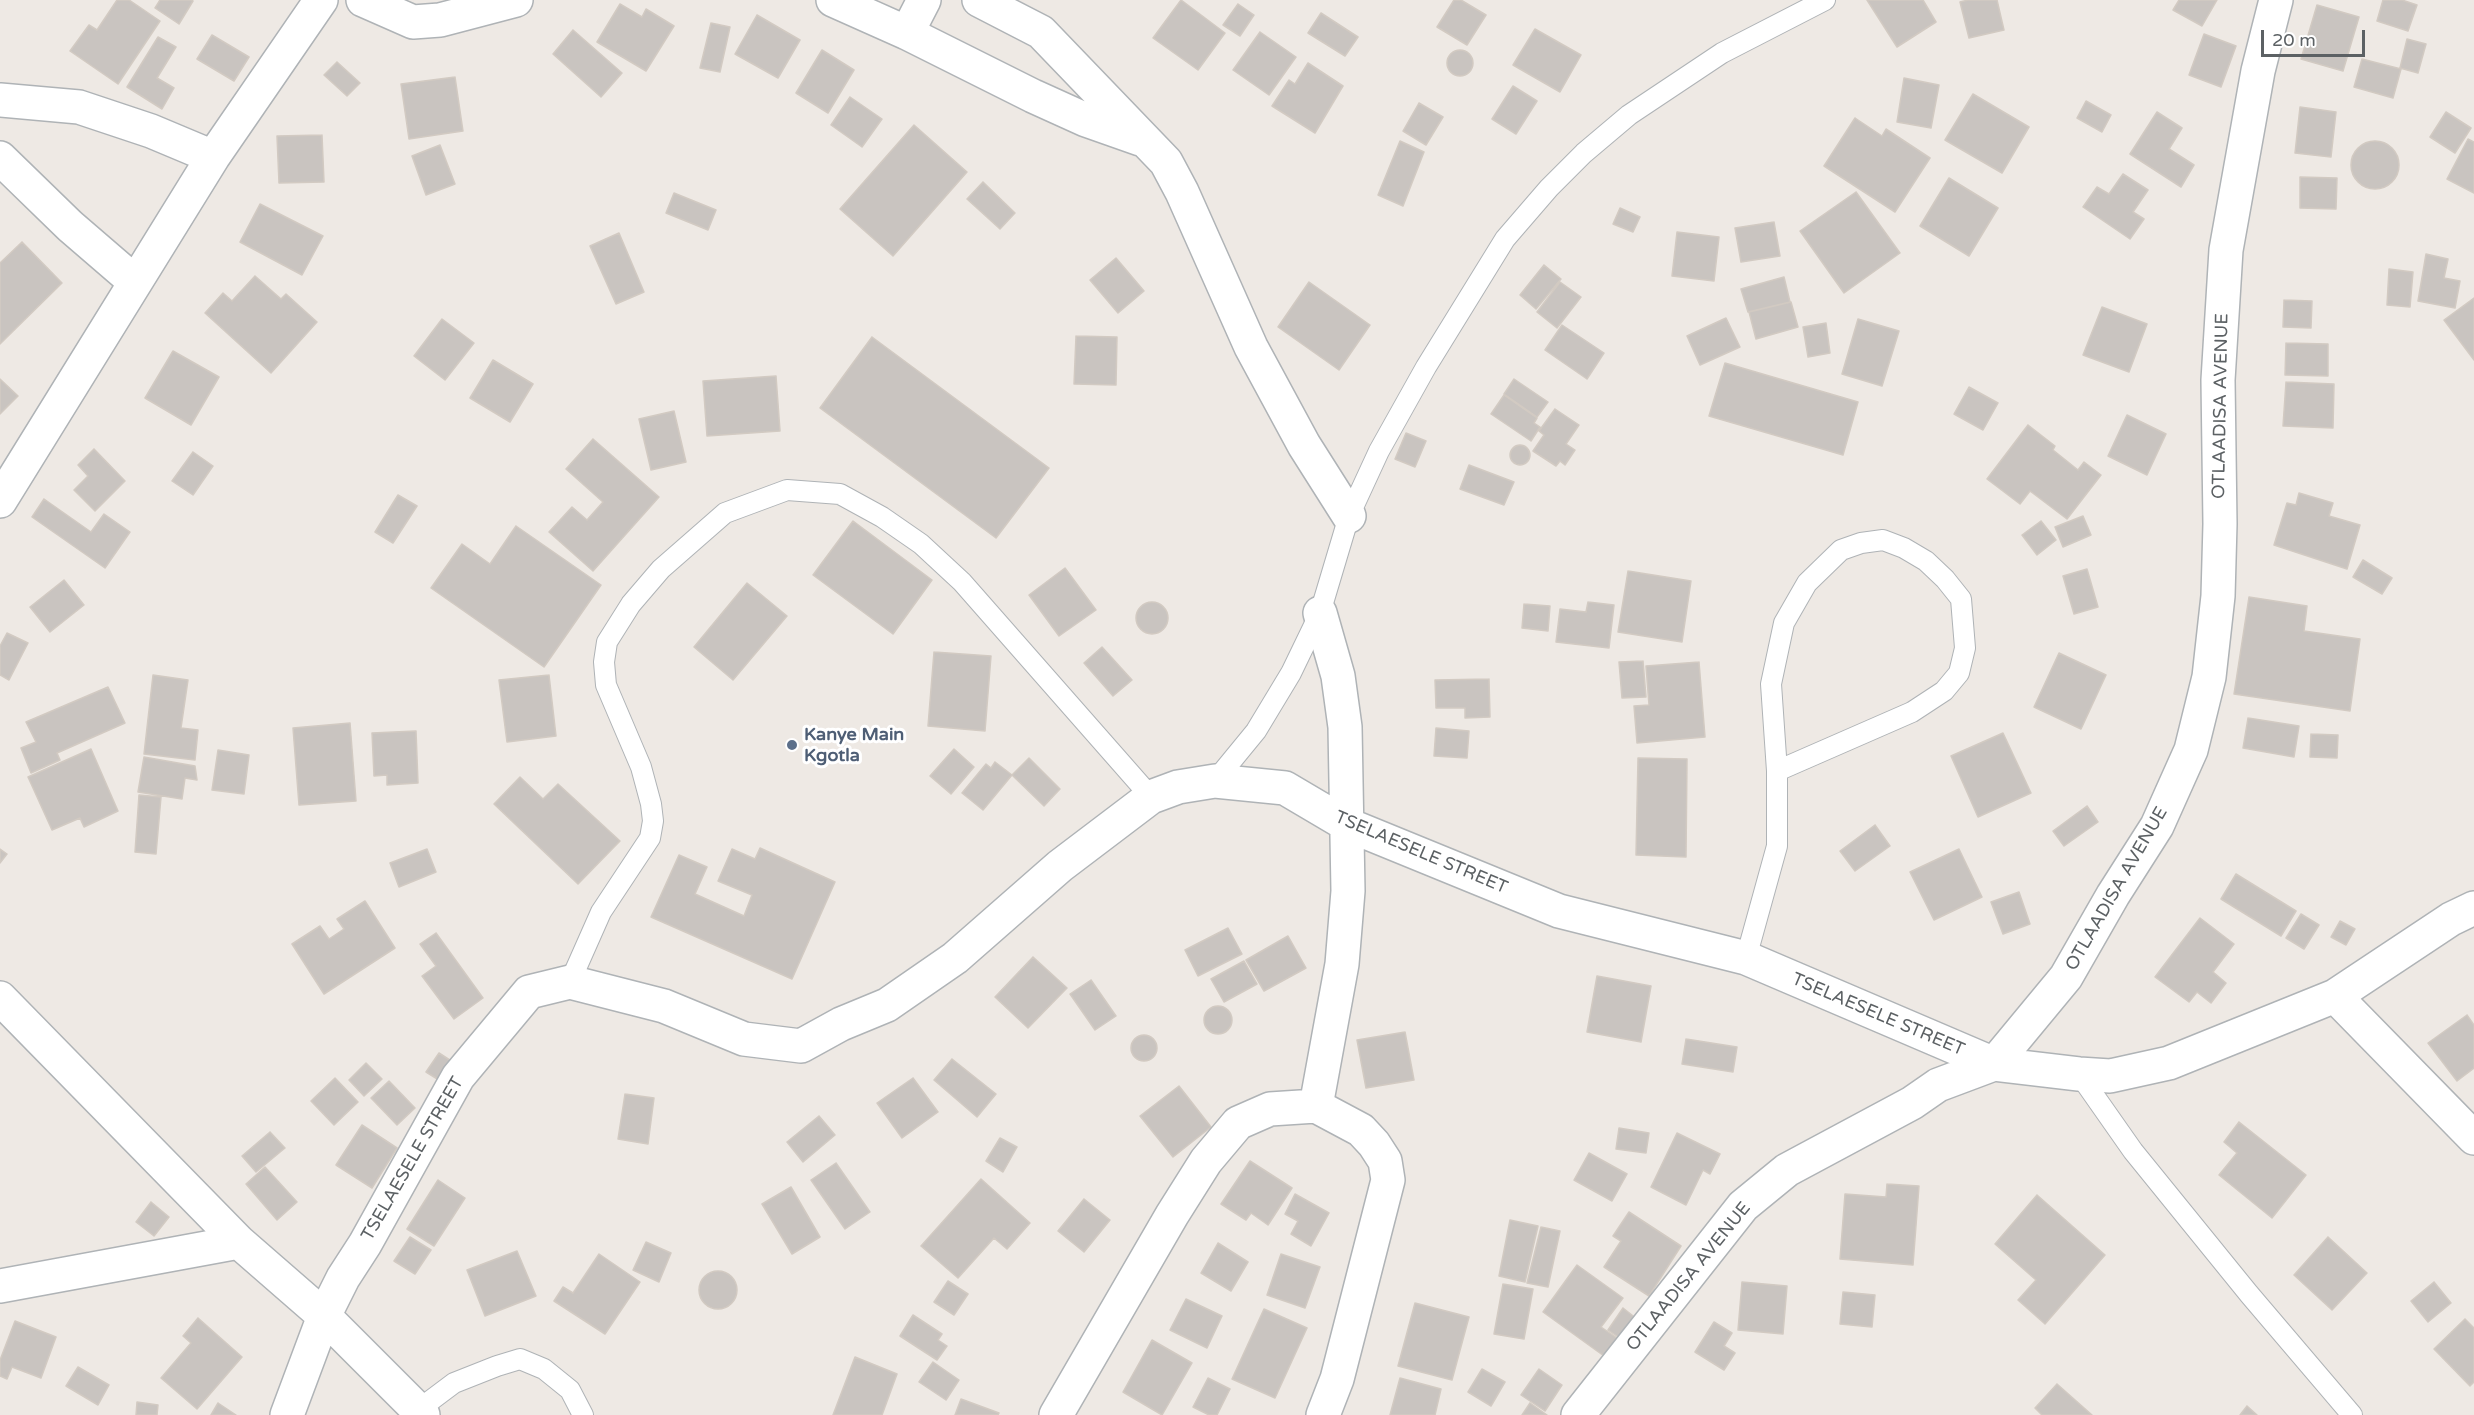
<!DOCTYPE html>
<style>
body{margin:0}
#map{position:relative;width:2474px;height:1415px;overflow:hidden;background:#eee9e4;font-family:"Varela Round",sans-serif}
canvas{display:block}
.scale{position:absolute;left:2261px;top:30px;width:104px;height:27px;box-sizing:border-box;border:3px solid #5c6164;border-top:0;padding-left:8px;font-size:18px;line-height:21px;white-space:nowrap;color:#5c6164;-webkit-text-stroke:4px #fff;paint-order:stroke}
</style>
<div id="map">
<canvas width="2474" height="1415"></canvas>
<div class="scale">20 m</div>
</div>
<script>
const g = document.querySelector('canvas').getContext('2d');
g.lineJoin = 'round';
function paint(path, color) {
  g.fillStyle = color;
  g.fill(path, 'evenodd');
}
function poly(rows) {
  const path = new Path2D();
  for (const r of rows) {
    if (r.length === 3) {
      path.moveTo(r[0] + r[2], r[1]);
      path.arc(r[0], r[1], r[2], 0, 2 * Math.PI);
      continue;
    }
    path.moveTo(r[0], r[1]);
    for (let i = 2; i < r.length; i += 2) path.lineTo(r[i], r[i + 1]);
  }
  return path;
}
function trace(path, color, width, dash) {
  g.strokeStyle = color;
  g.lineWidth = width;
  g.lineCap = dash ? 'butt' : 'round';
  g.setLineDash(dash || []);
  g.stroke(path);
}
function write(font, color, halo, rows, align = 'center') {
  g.font = font + ' "Varela Round",sans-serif';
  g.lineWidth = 6;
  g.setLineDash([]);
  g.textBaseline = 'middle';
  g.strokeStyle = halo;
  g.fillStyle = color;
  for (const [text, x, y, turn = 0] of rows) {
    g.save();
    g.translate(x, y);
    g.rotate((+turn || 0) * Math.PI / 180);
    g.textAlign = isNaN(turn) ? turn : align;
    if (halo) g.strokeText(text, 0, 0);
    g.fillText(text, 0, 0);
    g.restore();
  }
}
const building = poly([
 [117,0,129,0,160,21,118,84,70,51,89,25,97,30,117,0],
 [160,0,191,0,193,1,179,24,155,8,160,0],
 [1181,0,1225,33,1198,70,1153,38,1181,0],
 [1454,0,1461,0,1486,15,1467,45,1437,27,1454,0],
 [1867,0,1923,0,1936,22,1897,47,1867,0],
 [1968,0,1997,0,2004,30,1969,38,1960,2,1968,0],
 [2179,0,2217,0,2202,26,2173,10,2179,0],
 [2383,0,2402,0,2417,5,2408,31,2377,21,2383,0],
 [620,4,642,17,646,9,674,26,646,71,597,42,620,4],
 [1238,4,1254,15,1240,36,1223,25,1238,4],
 [2317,5,2359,17,2343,71,2301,59,2317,5],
 [1321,13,1358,37,1345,56,1308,33,1321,13],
 [757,15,800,40,778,78,735,54,757,15],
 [711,23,730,27,720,72,700,68,711,23],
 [1535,29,1581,55,1560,92,1513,65,1535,29],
 [573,30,622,73,601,97,553,54,573,30],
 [1260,32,1296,57,1269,95,1233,70,1260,32],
 [2204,34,2236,46,2221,87,2189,75,2204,34],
 [212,35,249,57,234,81,197,59,212,35],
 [158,37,176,47,157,78,174,88,162,109,127,87,158,37],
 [2407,39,2426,44,2418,73,2400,68,2407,39],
 [822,50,854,70,828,113,796,93,822,50],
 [1460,63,13],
 [2362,59,2401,69,2393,98,2354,87,2362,59],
 [337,62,360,83,347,96,324,75,337,62],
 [1308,63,1343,86,1315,133,1272,106,1289,80,1295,84,1308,63],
 [455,77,463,131,409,139,401,84,455,77],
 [1904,78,1939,85,1931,128,1897,122,1904,78],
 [1513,86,1537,101,1516,134,1492,119,1513,86],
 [1973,94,2029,127,2002,173,1945,140,1973,94],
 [850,97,882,119,862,147,831,125,850,97],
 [2086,101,2111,115,2102,132,2077,118,2086,101],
 [1419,103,1443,117,1426,145,1403,131,1419,103],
 [2300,107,2336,112,2331,157,2295,153,2300,107],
 [2157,112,2182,128,2169,149,2194,165,2181,187,2130,154,2157,112],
 [2446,112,2471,128,2455,153,2430,137,2446,112],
 [1855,118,1882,136,1886,129,1930,158,1895,212,1824,166,1855,118],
 [914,125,967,172,893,256,840,209,914,125],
 [322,135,324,182,279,183,277,136,322,135],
 [2468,139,2474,142,2474,193,2447,179,2468,139],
 [2375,165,24],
 [1400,141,1424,152,1403,206,1378,195,1400,141],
 [440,145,455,184,426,195,412,156,440,145],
 [2123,174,2148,190,2133,212,2144,219,2130,239,2083,207,2097,187,2109,194,2123,174],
 [2300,177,2337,178,2336,209,2300,208,2300,177],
 [1949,178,1998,208,1969,256,1920,226,1949,178],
 [983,182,1015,213,1000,229,967,199,983,182],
 [1856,192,1900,253,1844,293,1800,231,1856,192],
 [674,193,716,210,708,230,666,213,674,193],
 [260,204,323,236,302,275,240,242,260,204],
 [1620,208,1640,217,1633,232,1613,224,1620,208],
 [1774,222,1780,256,1741,262,1735,228,1774,222],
 [1677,232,1719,237,1714,281,1672,276,1677,232],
 [619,233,644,292,616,304,590,246,619,233],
 [22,242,62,283,0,344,0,263,22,242],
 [2426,254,2448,259,2444,278,2460,281,2455,308,2418,301,2426,254],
 [1116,258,1144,291,1118,313,1090,280,1116,258],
 [1544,265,1561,279,1536,309,1520,295,1544,265],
 [2389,269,2413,272,2410,307,2387,305,2389,269],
 [255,276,281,299,286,294,317,322,271,373,205,313,223,293,232,301,255,276],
 [1784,277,1790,302,1748,312,1741,289,1784,277],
 [1309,282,1370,325,1339,370,1278,327,1309,282],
 [1560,282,1581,297,1557,328,1537,312,1560,282],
 [2474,298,2474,360,2444,320,2474,298],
 [2284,300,2312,301,2311,328,2283,327,2284,300],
 [1791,302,1798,327,1756,339,1749,312,1791,302],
 [2102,307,2147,324,2129,372,2083,355,2102,307],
 [1726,318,1740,347,1700,365,1687,336,1726,318],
 [442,319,474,343,445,380,414,356,442,319],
 [1858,319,1899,331,1882,386,1842,374,1858,319],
 [1826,323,1830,353,1808,357,1803,327,1826,323],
 [1562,325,1604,353,1587,379,1545,350,1562,325],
 [1076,336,1117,337,1116,385,1074,384,1076,336],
 [872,337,1049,468,996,538,820,408,872,337],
 [2286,343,2328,344,2328,376,2285,375,2286,343],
 [173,351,219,377,191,425,145,398,173,351],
 [493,360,533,384,510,422,470,398,493,360],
 [1725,363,1858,402,1843,455,1709,416,1725,363],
 [776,376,780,431,707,436,703,381,776,376],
 [0,379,18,396,0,414,0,379],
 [1514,379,1548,402,1537,417,1504,394,1514,379],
 [2286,382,2334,384,2333,428,2283,426,2286,382],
 [1969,387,1998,403,1983,430,1954,414,1969,387],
 [1504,395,1537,418,1534,423,1540,427,1531,441,1491,414,1504,395],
 [1555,409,1579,425,1566,444,1575,450,1565,465,1560,461,1556,466,1533,451,1544,435,1539,431,1555,409],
 [674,411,686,462,651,470,639,419,674,411],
 [2127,415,2166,434,2147,475,2108,456,2127,415],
 [2028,425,2055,446,2053,450,2078,470,2084,462,2101,475,2067,519,2030,491,2020,504,1987,479,2028,425],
 [1406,433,1426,441,1415,467,1395,459,1406,433],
 [593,439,659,497,593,571,549,532,572,507,587,520,603,502,566,469,593,439],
 [1520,455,10],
 [94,449,125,481,95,511,74,490,88,476,78,465,94,449],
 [193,452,213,466,193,495,172,481,193,452],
 [1469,465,1514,482,1504,505,1460,489,1469,465],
 [2299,493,2333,503,2329,516,2360,525,2347,569,2274,545,2287,503,2296,505,2299,493],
 [398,495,417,506,393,543,375,532,398,495],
 [44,499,91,532,104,514,130,532,105,568,32,517,44,499],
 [2083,516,2091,535,2063,547,2055,527,2083,516],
 [853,521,932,580,893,634,813,575,853,521],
 [2041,521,2056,540,2037,555,2022,535,2041,521],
 [516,526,601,585,544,667,431,588,462,544,490,564,516,526],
 [2363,560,2392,578,2382,594,2353,577,2363,560],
 [1065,568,1096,610,1059,636,1029,595,1065,568],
 [2087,569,2098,607,2074,614,2063,576,2087,569],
 [1628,571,1691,581,1682,642,1618,632,1628,571],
 [64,580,84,605,50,632,30,607,64,580],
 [747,583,787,616,733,680,694,647,747,583],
 [2249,597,2307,606,2304,631,2360,639,2350,711,2234,694,2249,597],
 [1588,602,1614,605,1609,648,1556,642,1560,609,1586,612,1588,602],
 [1152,618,16],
 [1524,604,1550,606,1548,631,1522,628,1524,604],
 [7,633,28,643,9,680,0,675,0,646,7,633],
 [1102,647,1132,680,1113,696,1084,663,1102,647],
 [934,652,991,656,985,731,928,726,934,652],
 [2059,653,2106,675,2081,729,2034,707,2059,653],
 [1643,661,1646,697,1622,698,1619,662,1643,661],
 [1699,662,1705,737,1637,743,1634,706,1649,705,1646,666,1699,662],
 [153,675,188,680,181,728,198,730,195,760,144,754,153,675],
 [549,675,556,736,507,742,499,680,549,675],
 [1489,679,1490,717,1465,718,1465,708,1436,708,1435,680,1489,679],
 [108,687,125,723,57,753,60,760,31,773,21,748,36,742,26,722,108,687],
 [2248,718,2299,726,2294,757,2243,748,2248,718],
 [350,723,356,801,299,805,293,728,350,723],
 [1436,728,1469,731,1467,758,1434,756,1436,728],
 [416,731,418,783,387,785,387,775,374,776,372,733,416,731],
 [2003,733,2031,793,1978,817,1951,756,2003,733],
 [2311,734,2338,735,2337,758,2310,757,2311,734],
 [91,749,118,811,84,827,80,818,52,830,28,777,91,749],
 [954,749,974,767,951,794,930,776,954,749],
 [218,750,249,755,244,794,212,790,218,750],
 [144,757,195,766,197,780,185,778,182,799,138,792,144,757],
 [1029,758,1060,789,1044,806,1012,775,1029,758],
 [1638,758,1687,759,1686,857,1636,855,1638,758],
 [995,762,1012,775,983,810,962,793,986,764,991,768,995,762],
 [520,777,543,799,558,784,620,841,578,884,494,804,520,777],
 [139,795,161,797,156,854,135,852,139,795],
 [2087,806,2098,822,2064,846,2053,831,2087,806],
 [1875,825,1890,846,1855,871,1840,851,1875,825],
 [760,848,835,882,792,979,651,917,679,855,707,867,695,894,744,916,752,895,718,881,732,849,755,859,760,848],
 [0,849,7,854,0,863,0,849],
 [427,849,436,872,399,887,390,863,427,849],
 [1959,849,1982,897,1934,920,1910,872,1959,849],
 [2236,874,2296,911,2281,936,2221,899,2236,874],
 [2019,892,2030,924,2003,934,1991,902,2019,892],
 [365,901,395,948,324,994,292,944,320,926,329,939,344,929,337,919,365,901],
 [2301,914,2319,925,2304,949,2286,938,2301,914],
 [2200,918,2234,944,2213,972,2226,983,2211,1003,2197,992,2189,1002,2155,977,2200,918],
 [2340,921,2355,929,2346,945,2331,937,2340,921],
 [1228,928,1242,954,1198,976,1185,950,1228,928],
 [436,933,483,998,454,1019,422,976,436,966,420,944,436,933],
 [1288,936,1306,968,1264,991,1246,960,1288,936],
 [1033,957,1067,988,1028,1028,995,997,1033,957],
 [1244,961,1257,984,1224,1002,1211,979,1244,961],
 [1597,976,1651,986,1641,1042,1587,1032,1597,976],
 [1091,980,1116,1016,1095,1030,1070,994,1091,980],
 [1218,1020,14],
 [2467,1015,2474,1025,2474,1068,2457,1081,2428,1043,2467,1015],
 [1405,1032,1414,1080,1366,1088,1357,1040,1405,1032],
 [1144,1048,13],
 [1686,1039,1737,1047,1733,1072,1682,1064,1686,1039],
 [439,1053,459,1066,447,1085,426,1072,439,1053],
 [952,1059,996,1094,977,1117,934,1080,952,1059],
 [366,1063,382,1079,364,1096,349,1080,366,1063],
 [335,1078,358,1102,334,1125,311,1101,335,1078],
 [913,1078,938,1112,902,1138,877,1103,913,1078],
 [389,1081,415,1108,397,1125,371,1098,389,1081],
 [1179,1086,1211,1127,1173,1157,1140,1116,1179,1086],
 [625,1094,654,1098,648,1144,618,1139,625,1094],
 [819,1116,835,1135,803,1162,787,1142,819,1116],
 [2239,1122,2306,1175,2272,1218,2219,1175,2237,1153,2224,1142,2239,1122],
 [362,1125,397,1148,372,1188,336,1165,362,1125],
 [1619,1128,1649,1133,1646,1153,1616,1149,1619,1128],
 [270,1132,285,1148,256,1172,242,1156,270,1132],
 [1677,1133,1720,1154,1710,1174,1703,1170,1686,1205,1651,1187,1677,1133],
 [1000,1138,1017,1147,1003,1172,986,1161,1000,1138],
 [1589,1153,1627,1174,1612,1201,1574,1180,1589,1153],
 [1250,1161,1292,1188,1268,1225,1251,1213,1246,1220,1221,1204,1250,1161],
 [836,1163,870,1212,845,1229,811,1180,836,1163],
 [265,1167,297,1202,277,1220,246,1184,265,1167],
 [981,1179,1030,1223,1007,1249,994,1238,958,1278,921,1246,981,1179],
 [438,1180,465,1198,434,1246,407,1229,438,1180],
 [1887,1184,1919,1186,1913,1265,1840,1259,1845,1194,1886,1197,1887,1184],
 [791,1187,820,1237,792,1254,762,1204,791,1187],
 [1295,1194,1329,1213,1311,1246,1291,1234,1298,1221,1285,1214,1295,1194],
 [2037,1195,2105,1255,2045,1324,2018,1300,2036,1280,1995,1244,2037,1195],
 [1084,1199,1110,1220,1084,1252,1058,1231,1084,1199],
 [151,1202,169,1217,154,1236,136,1222,151,1202],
 [1629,1212,1681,1246,1649,1296,1604,1267,1621,1241,1613,1236,1629,1212],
 [1510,1220,1538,1226,1525,1282,1499,1276,1510,1220],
 [1541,1227,1560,1231,1548,1287,1527,1283,1541,1227],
 [410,1237,431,1250,415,1274,394,1261,410,1237],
 [2328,1237,2367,1273,2332,1310,2294,1275,2328,1237],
 [646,1242,671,1253,659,1282,633,1270,646,1242],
 [1218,1243,1248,1262,1231,1291,1201,1273,1218,1243],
 [517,1251,536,1296,485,1316,467,1270,517,1251],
 [599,1254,640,1282,605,1334,554,1301,563,1287,573,1293,599,1254],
 [1281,1254,1320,1267,1305,1308,1267,1295,1281,1254],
 [1577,1265,1623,1298,1601,1327,1617,1338,1604,1356,1543,1312,1577,1265],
 [718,1290,19],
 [948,1281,968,1294,954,1315,934,1302,948,1281],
 [1742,1282,1787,1286,1783,1334,1738,1330,1742,1282],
 [2434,1282,2451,1303,2428,1322,2411,1301,2434,1282],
 [1503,1284,1533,1289,1524,1339,1494,1334,1503,1284],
 [1843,1292,1875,1295,1872,1327,1840,1324,1843,1292],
 [1186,1299,1222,1316,1207,1348,1170,1330,1186,1299],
 [1415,1303,1469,1317,1452,1380,1398,1366,1415,1303],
 [1623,1308,1642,1323,1627,1343,1608,1330,1623,1308],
 [1264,1309,1307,1328,1275,1398,1232,1379,1264,1309],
 [913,1315,942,1334,938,1340,947,1346,937,1360,900,1336,913,1315],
 [198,1318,242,1357,197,1409,161,1378,191,1343,183,1336,198,1318],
 [2465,1319,2474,1328,2474,1382,2470,1386,2434,1349,2465,1319],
 [15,1321,56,1337,41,1378,12,1367,7,1379,0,1376,0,1360,15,1321],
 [1714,1322,1732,1333,1724,1346,1735,1353,1724,1370,1695,1352,1714,1322],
 [1152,1340,1192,1363,1162,1415,1123,1392,1152,1340],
 [855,1357,897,1374,882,1415,833,1415,855,1357],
 [933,1362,959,1380,946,1400,919,1382,933,1362],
 [78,1367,109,1385,98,1405,66,1386,78,1367],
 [1482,1369,1505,1382,1491,1406,1468,1392,1482,1369],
 [1539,1369,1562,1385,1545,1411,1521,1395,1539,1369],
 [1208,1378,1230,1389,1217,1415,1209,1415,1193,1407,1208,1378],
 [1400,1378,1441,1389,1435,1415,1390,1415,1400,1378],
 [2057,1384,2092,1415,2042,1415,2035,1408,2057,1384],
 [961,1399,999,1413,998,1415,955,1415,961,1399],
 [137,1402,158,1405,157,1415,136,1415,137,1402],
 [218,1403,236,1415,211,1415,218,1403],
 [1530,1403,1547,1415,1522,1415,1530,1403],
 [2247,1406,2257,1415,2240,1415,2247,1406]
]);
const service = poly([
 [1215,781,1256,731,1291,673,1320,613,1349,516,1379,451,1426,367,1505,239,1549,188,1584,153,1629,115,1722,53,1825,0],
 [1746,958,1777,846,1777,771,1771,684,1784,623,1807,583,1841,550,1861,543,1883,540,1904,548,1926,561,1945,579,1961,599,1965,648,1959,673,1944,691,1912,712,1777,771],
 [570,982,601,912,650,838,653,821,651,804,641,767,606,685,604,662,607,642,631,604,661,569,725,513,787,490,840,494,882,517,921,544,962,582,1151,797],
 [2079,1074,2133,1151,2249,1294,2352,1415],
 [418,1410,454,1383,497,1366,520,1359,544,1369,570,1390,583,1415]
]);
const minor = poly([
 [363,0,413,22,440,20,516,0],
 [833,0,907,33,1033,96,1086,120,1140,139],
 [979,0,1041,32,1166,162,1182,192,1251,347,1304,445,1349,516],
 [907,33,924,0],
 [0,100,79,107,151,131,213,157],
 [0,158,70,226,135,282],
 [0,501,213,157,321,0],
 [1320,613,1338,676,1345,727,1348,891,1342,964,1316,1106,1361,1130,1374,1144,1385,1161,1388,1180,1337,1379,1323,1415],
 [2335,996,2474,1138],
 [0,998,239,1242,324,1316,423,1415],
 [0,1286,239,1242],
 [287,1415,324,1316,343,1278,365,1244,458,1077,529,992,570,982,664,1006,744,1039,801,1046,841,1024,887,1005,955,958,1060,866,1151,797,1178,787,1215,781,1285,788,1346,824,1559,911,1746,958,1994,1064,2079,1074,2110,1076,2169,1063,2335,996,2451,919,2474,908],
 [1056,1415,1172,1215,1206,1161,1238,1123,1270,1109,1316,1106],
 [1578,1415,1743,1206,1787,1170,1912,1103,1938,1085,1994,1064,2066,977,2113,895,2157,826,2191,750,2209,677,2218,596,2220,524,2218,380,2226,250,2258,71,2276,0]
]);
const markers = [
 [792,745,6,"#5c6f8a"]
];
const streetNames = [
 ["OTLAADISA AVENUE",2221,406,-89],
 ["TSELAESELE STREET",1421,853,23],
 ["OTLAADISA AVENUE",2117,889,-60],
 ["TSELAESELE STREET",1878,1015,23],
 ["TSELAESELE STREET",413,1159,-60],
 ["OTLAADISA AVENUE",1689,1277,-51]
];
const serviceNames = [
 ["Kanye Main",804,735],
 ["Kgotla",804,756]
];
paint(building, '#c9c4c0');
trace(building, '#d2cac2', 1.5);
trace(service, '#afb3b6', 22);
trace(minor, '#afb3b6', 36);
trace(service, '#fff', 20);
trace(minor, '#fff', 33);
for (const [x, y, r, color] of markers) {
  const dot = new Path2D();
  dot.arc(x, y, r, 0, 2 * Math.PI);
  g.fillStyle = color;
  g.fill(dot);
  trace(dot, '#fff', 2);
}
write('18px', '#5c6164', '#fff', streetNames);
write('bold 18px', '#4e5e75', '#fff', serviceNames, 'left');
</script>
